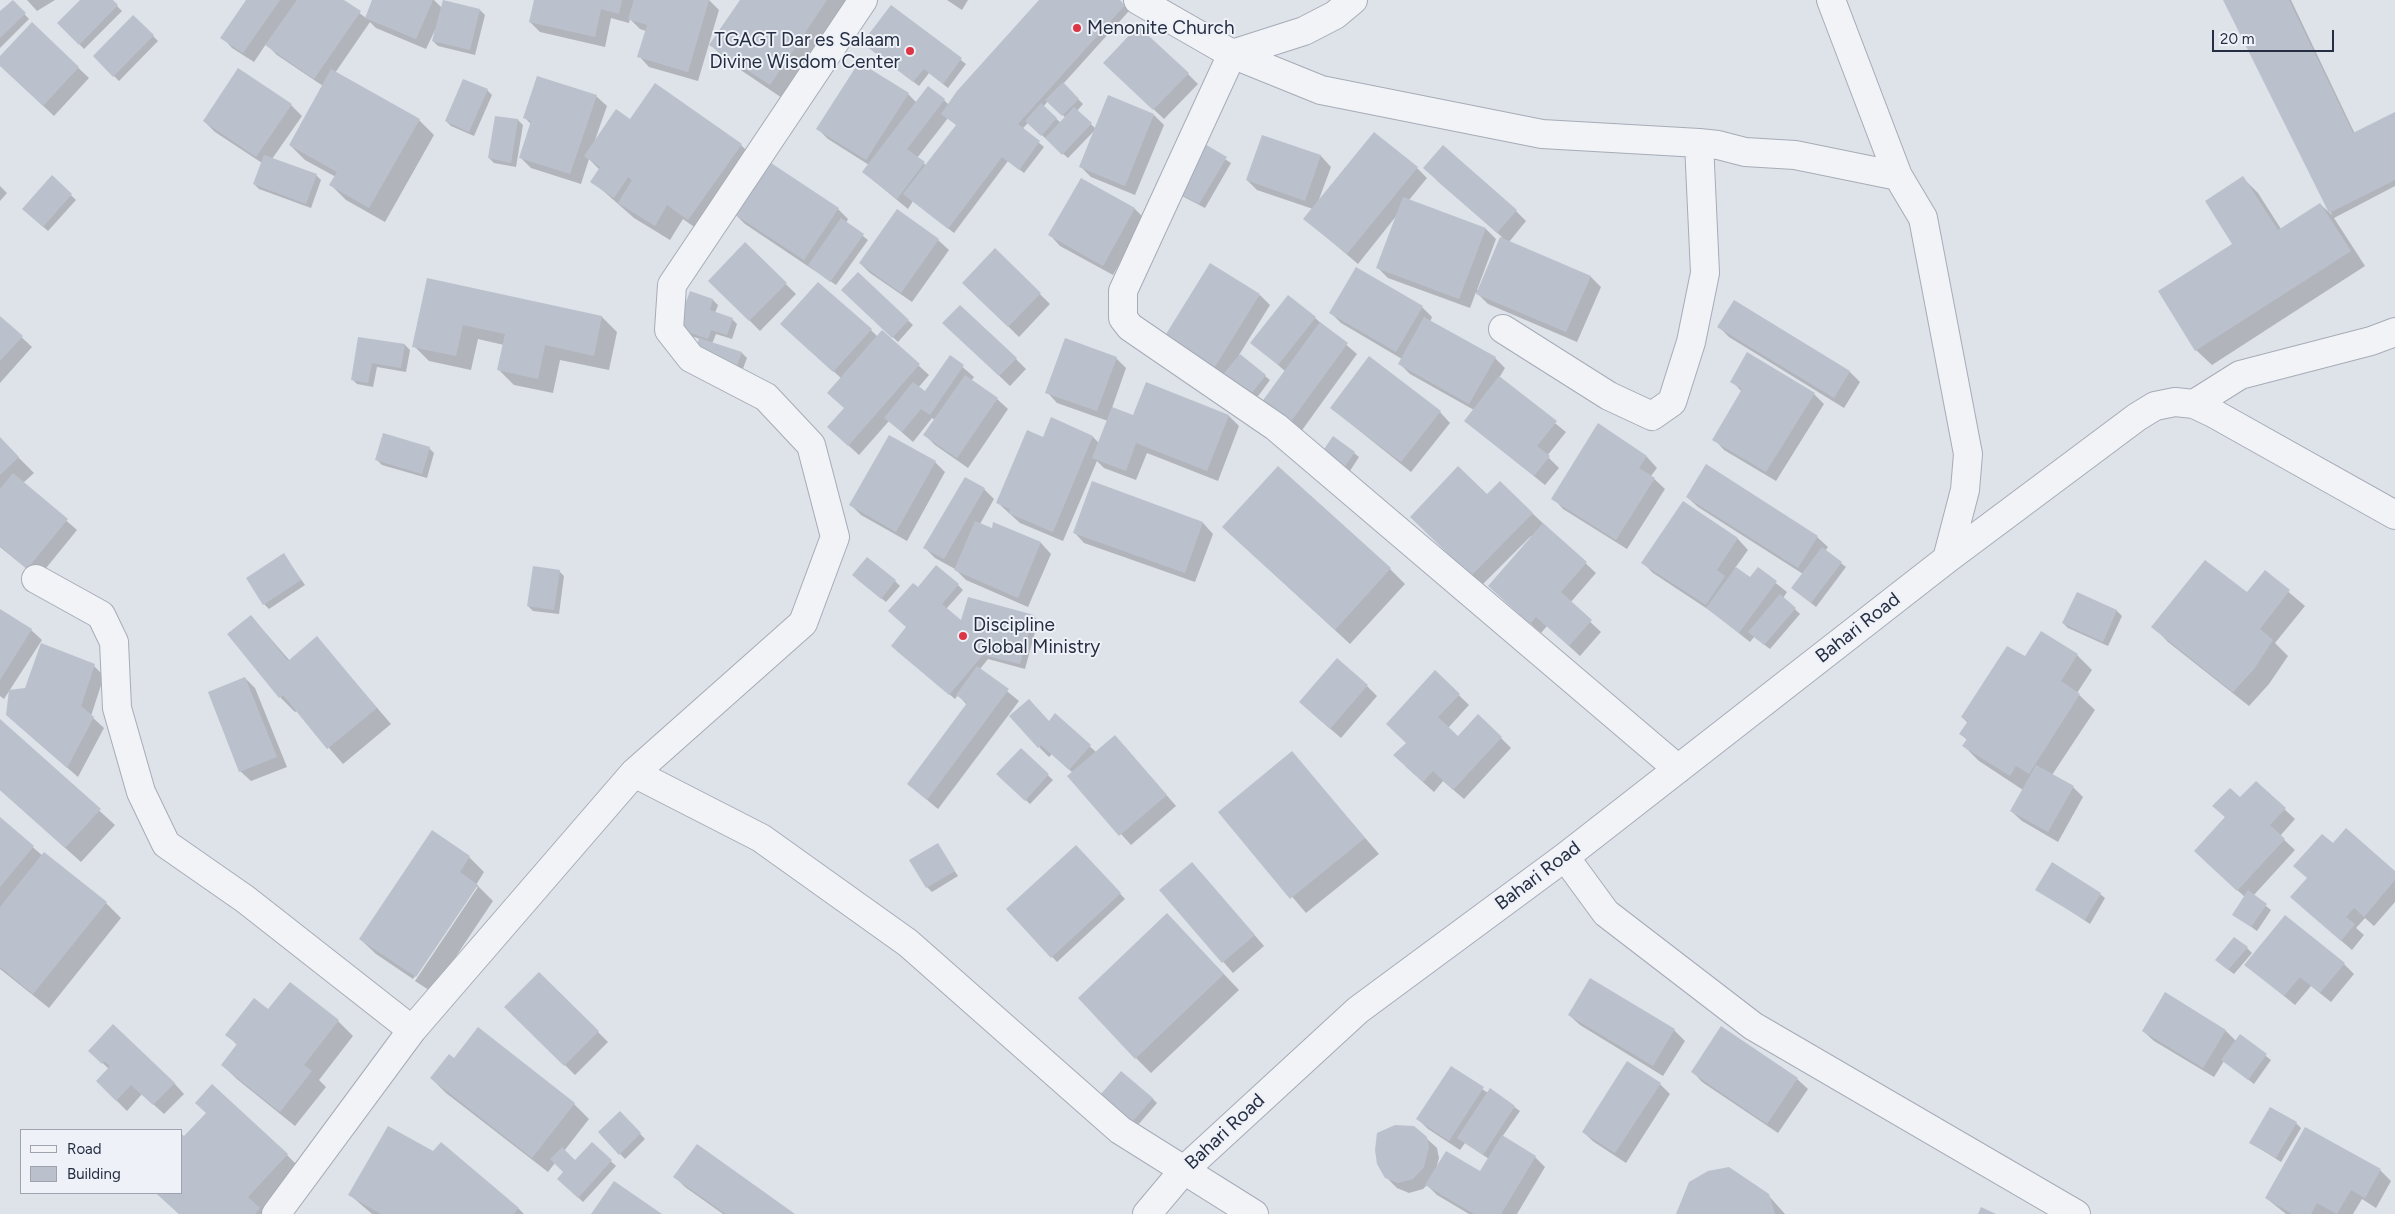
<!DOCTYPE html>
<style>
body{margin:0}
#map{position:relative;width:2395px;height:1214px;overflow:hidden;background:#dee2e9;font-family:Figtree,sans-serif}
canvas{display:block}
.legend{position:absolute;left:20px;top:1129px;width:162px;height:65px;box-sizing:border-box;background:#eef1f7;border:1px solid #9ea3af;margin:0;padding:6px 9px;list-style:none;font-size:15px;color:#252e42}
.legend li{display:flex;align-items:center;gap:10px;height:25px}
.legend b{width:25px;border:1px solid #9ea3af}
.scale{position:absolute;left:2212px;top:30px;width:122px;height:22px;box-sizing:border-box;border:2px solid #252e42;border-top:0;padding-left:6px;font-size:15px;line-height:18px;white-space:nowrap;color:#252e42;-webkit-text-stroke:4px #eef1f7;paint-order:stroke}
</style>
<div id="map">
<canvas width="2395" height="1214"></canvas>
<ul class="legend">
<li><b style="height:6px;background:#f1f3f7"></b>Road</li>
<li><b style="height:14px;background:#bbc0cd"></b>Building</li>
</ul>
<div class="scale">20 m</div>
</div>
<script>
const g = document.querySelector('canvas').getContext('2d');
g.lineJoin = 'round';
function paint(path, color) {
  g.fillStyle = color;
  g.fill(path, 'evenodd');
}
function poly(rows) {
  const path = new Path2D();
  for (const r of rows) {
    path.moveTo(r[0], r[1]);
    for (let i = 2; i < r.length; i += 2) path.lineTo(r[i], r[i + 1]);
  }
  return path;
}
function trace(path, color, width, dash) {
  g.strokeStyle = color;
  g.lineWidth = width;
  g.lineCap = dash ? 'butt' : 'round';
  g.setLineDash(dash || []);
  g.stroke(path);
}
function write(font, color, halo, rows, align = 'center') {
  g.font = font + ' Figtree,sans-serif';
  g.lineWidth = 4;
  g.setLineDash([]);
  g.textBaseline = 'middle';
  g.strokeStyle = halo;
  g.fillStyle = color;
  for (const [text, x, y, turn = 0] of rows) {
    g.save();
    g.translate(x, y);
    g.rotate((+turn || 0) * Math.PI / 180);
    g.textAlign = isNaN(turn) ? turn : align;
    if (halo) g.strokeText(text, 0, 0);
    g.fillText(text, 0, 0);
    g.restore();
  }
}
const shadow = poly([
 [27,0,55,0,37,11],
 [82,0,111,0,122,11,84,49,59,23],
 [248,0,342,0,366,18,374,0,434,0,442,8,443,1,480,10,485,15,475,55,438,46,433,41,435,30,426,49,376,28,370,22,335,73,419,120,434,135,385,222,346,200,331,185,336,177,305,160,290,145,323,86,277,55,266,44,254,62,232,48,222,37],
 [535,0,709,0,719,10,698,81,649,67,639,56,646,31,640,29,630,19,629,23,611,18,605,47,540,32,530,22],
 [741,0,852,0,785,100,726,60,711,45],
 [947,0,968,0,962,10],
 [1041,0,1118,0,1129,11,1063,84,1083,104,1077,111,1096,129,1068,158,1028,123,1022,129,1044,147,1024,173,1008,161,954,233,913,201,908,209,863,172,869,165,828,139,818,129,860,64,908,94,916,102,944,100,949,105],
 [1048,101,1066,118,1061,123,1043,107],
 [948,118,957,125,927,166,917,158],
 [2225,0,2291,0,2355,134,2395,113,2395,186,2334,218,2365,266,2212,365,2196,350,2233,244,2243,178,2258,193,2281,229,2320,204,2332,215],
 [12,1,29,19,0,48,0,13],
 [892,6,966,64,948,88,929,73,919,86,869,47],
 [133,16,158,41,119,81,94,56],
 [32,24,89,78,54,116,0,65,0,57],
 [239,70,291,105,302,116,272,159,316,175,321,180,311,208,259,189,254,184,262,163,215,132,204,121],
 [1115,73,1188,74,1198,84,1164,119],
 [487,90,492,95,474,136,451,126,446,121],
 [596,96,607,106,595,140,630,121,741,145,756,160,704,234,683,219,670,240,634,218,592,181,600,170,589,159,581,184,531,168,520,157,531,124,525,118],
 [1154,115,1164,125,1135,195,1091,177,1081,167],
 [496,117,518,120,523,125,516,167,494,163,489,158],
 [1263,136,1321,156,1331,167,1318,202,1417,168,1427,178,1409,200,1486,229,1496,239,1477,290,1479,290,1502,237,1435,179,1516,211,1526,221,1509,242,1591,277,1601,287,1577,342,1488,304,1476,292,1470,308,1388,278,1378,268,1397,215,1358,264,1305,219,1313,209,1257,190,1247,180],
 [1203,145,1231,163,1205,208,1182,196],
 [52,177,76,200,48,231,29,214],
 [1081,179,1135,209,1145,219,1113,275,1060,246,1050,235],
 [0,186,7,193,0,201],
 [838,209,848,219,846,223,868,240,836,285,745,224,735,214],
 [938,240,949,250,912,302,870,273,860,263],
 [745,244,796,294,760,331,710,281],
 [995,250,1050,304,1019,337,964,283],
 [858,274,913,325,898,342,843,290],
 [428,280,602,317,617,332,609,370,560,360,553,393,514,385,499,370,504,345,478,339,471,370,429,361,414,346],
 [690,292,713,300,718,305,715,313,732,319,737,324,732,339,716,334,712,344,742,353,747,358,739,379,700,339,682,333],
 [1260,295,1270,305,1239,355,1270,380,1253,403,1175,349],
 [1734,301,1850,372,1860,382,1844,408,1729,337,1719,327],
 [1422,307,1432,317,1430,322,1495,358,1505,368,1499,378,1566,432,1547,456,1559,468,1545,485,1465,421,1474,410,1410,374,1400,364,1402,359,1341,323,1331,313],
 [0,317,32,347,0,383],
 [1315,318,1357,354,1300,433,1273,413,1286,372,1252,342],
 [871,330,878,337,882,332,929,375,918,388,925,393,951,357,974,377,971,381,997,399,1008,409,968,468,935,445,925,435,935,420,932,418,913,442,889,421,859,455,839,437,845,408,841,378,792,334],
 [954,333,1016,359,1026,369,1010,386],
 [360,338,405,345,410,350,406,372,377,367,373,387,357,384,352,379],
 [1116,358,1126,368,1112,408,1134,417,1229,416,1239,426,1218,481,1147,453,1136,480,1104,468,1097,461,1063,541,1020,523,998,503,1044,439,1093,437,1099,443,1108,421,1057,403,1047,392],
 [1732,381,1814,394,1824,404,1776,481,1724,450,1714,439,1742,392],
 [1331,408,1440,412,1450,423,1411,472],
 [1598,425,1647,457,1657,468,1651,476,1665,489,1627,549,1563,509,1553,498],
 [0,439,34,473,23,483,77,530,38,578,0,547],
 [429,448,434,453,427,478,382,465,377,460],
 [1354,453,1359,457,1346,477,1324,462],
 [935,462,945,472,907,541,861,515,851,505],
 [1092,483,1203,523,1213,534,1195,582,1084,543,1074,532],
 [1500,483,1596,573,1570,603,1601,632,1580,656,1547,626,1541,633,1500,596,1533,537,1531,536,1482,585,1411,517,1487,496],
 [984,489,994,499,980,524,992,529,994,524,1041,543,1051,554,1028,607,966,580,955,569,935,558,925,548],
 [1687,497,1817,537,1828,547,1825,551,1846,567,1816,607,1792,588,1803,574,1698,507],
 [1683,503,1738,539,1748,550,1735,568,1751,579,1758,569,1787,592,1783,598,1800,614,1770,649,1754,637,1750,642,1712,612,1653,573,1643,563],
 [1239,542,1390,569,1405,584,1350,644],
 [284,555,305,585,269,609,264,604],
 [559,571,564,576,559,614,533,611,528,606],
 [2265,572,2305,606,2275,643,2288,656,2269,684,2249,706,2168,642,2153,626,2247,594],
 [858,580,895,581,900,586,886,602],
 [958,585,963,590,946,609,962,623,1034,616,1038,621,1025,669,988,659,980,669,1019,701,938,809,908,784,967,705,958,695,955,699,897,651,908,627,918,588],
 [2077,593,2117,611,2122,616,2108,646,2068,628,2063,623],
 [0,610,31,630,42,640,4,699,0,696],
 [251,616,290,661,317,638,391,724,343,764,297,711,295,712,280,697,229,635],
 [2077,655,2092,670,2077,693,2095,710,2052,775,2073,787,2083,797,2058,842,2022,821,2011,811,2023,790,1979,761,1964,746,1968,741,1961,734,1968,723,1962,717,2025,658],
 [94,666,104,676,91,716,104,728,78,777,18,725,26,689],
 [1435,672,1469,705,1448,728,1458,738,1501,738,1511,748,1464,799,1443,781,1434,792,1405,766,1407,743],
 [245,678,255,688,287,767,251,781,240,771],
 [1367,686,1377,696,1341,738,1311,712],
 [1055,715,1096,752,1125,747,1176,806,1131,845,1069,776,1073,773,1052,754,1049,757,1039,747,1050,722],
 [0,720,115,825,81,862,0,790],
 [1021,750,1053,780,1030,804,998,774],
 [1292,753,1379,854,1306,913,1220,812],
 [2256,783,2295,819,2280,836,2295,850,2253,896,2271,910,2257,931,2233,914,2245,897,2206,862,2226,818,2214,806,2241,799],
 [0,819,43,856,44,854,106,903,121,918,49,1008,0,969],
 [937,845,958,876,932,892,927,887],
 [2333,845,2395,873,2395,902,2374,926,2365,918,2356,928,2364,935,2352,950,2302,907,2308,878],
 [1076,846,1125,899,1057,962,1008,909],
 [469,857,484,872,476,885,478,886,493,901,432,992,415,981,478,887,475,887,413,979,376,954,360,939],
 [1192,863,1264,946,1233,973,1161,890],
 [2037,889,2100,894,2105,898,2090,924],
 [1182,930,1239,990,1151,1073,1136,1058],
 [2247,948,2252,953,2234,974,2222,965],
 [2344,964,2354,974,2331,1002,2311,986,2295,1005,2246,965],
 [539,973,608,1042,575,1075,506,1007],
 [1590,980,1674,1030,1685,1041,1663,1076,1580,1025,1569,1015],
 [2165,994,2226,1031,2236,1041,2240,1036,2271,1060,2254,1084,2224,1061,2214,1077,2154,1041,2143,1031],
 [268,1011,338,1021,353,1036,319,1080,326,1087,295,1126,238,1080,222,1065,238,1046,227,1034],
 [478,1029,574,1104,589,1119,564,1151,575,1162,592,1144,616,1166,583,1202,559,1179,565,1172,555,1163,548,1172,446,1093,431,1078,454,1060],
 [90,1051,174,1083,184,1094,164,1114,142,1094,127,1111,97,1081,109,1069],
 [1451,1068,1488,1093,1490,1090,1520,1111,1502,1137,1535,1157,1545,1167,1517,1214,1469,1214,1437,1195,1427,1185,1423,1189,1409,1193,1397,1188,1386,1177,1426,1138,1437,1148,1439,1158,1436,1169,1481,1173,1489,1159,1465,1143,1460,1150,1428,1129,1418,1119],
 [1692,1071,1797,1079,1808,1089,1778,1133,1702,1082],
 [1660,1084,1670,1094,1626,1163,1594,1142,1583,1132],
 [1152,1098,1157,1103,1131,1133,1101,1107],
 [620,1113,645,1139,625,1159,599,1132],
 [2296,1123,2301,1128,2281,1162,2251,1143],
 [2306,1128,2380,1170,2391,1181,2376,1208,2362,1199,2353,1214,2286,1214,2266,1198],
 [184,1138,287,1155,302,1170,265,1214,179,1214,156,1193,181,1193],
 [441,1143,519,1209,524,1214,372,1214,350,1195,433,1153],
 [675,1177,793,1214,723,1214,685,1187],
 [1768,1195,1785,1214,1677,1214]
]);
const building = poly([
 [13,0,26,13,0,38,0,11],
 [80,0,113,0,118,5,79,45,57,23],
 [246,0,280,0,243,53,220,38],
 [297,0,344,0,361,11,314,79,265,45],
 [372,0,433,0,416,39,365,18],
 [443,0,480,9,470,50,432,41],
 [534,0,622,0,619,14,601,9,595,37,529,22],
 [634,0,709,0,688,72,637,57,647,25,628,19],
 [740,0,827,0,770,85,709,45],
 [1039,0,1120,0,1125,5,1018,124,1040,141,1019,170,1002,157,948,229,903,194,956,125,941,114,957,91],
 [2223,0,2289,0,2353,133,2395,112,2395,180,2329,213],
 [891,5,962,58,943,84,924,69,913,82,862,43],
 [133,15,154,35,113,77,93,56],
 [32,22,79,67,43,106,0,66,0,56],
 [1138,26,1189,73,1153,110,1103,63],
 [859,62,909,93,866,160,816,129],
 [238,68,292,104,256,157,203,121],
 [331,69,420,119,369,208,329,185,337,172,289,145],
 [537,76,597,95,570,174,519,158,531,121,523,118],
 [463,79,488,89,469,132,445,121],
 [1063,82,1079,99,1062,116,1045,100],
 [655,83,742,144,688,220,667,205,655,226,618,203,632,180,628,177,614,198,590,182,600,167,584,156,616,109,630,119],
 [928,86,945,99,907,149,925,162,897,199,862,172],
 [1108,95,1154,114,1125,186,1079,167],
 [1041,103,1057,118,1041,136,1025,121],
 [1074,107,1092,123,1062,155,1045,138],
 [495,116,518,119,511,163,488,158],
 [1374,132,1418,167,1347,254,1303,219],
 [1262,135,1321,155,1305,201,1246,180],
 [1203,143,1227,157,1199,204,1175,191],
 [1443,145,1517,210,1497,233,1423,168],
 [264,155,317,174,306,204,253,184],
 [768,161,839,208,804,260,734,214],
 [52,175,72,194,43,227,22,209],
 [2243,176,2278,230,2320,203,2351,251,2195,351,2158,291,2232,244,2205,201],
 [1081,178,1135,208,1103,266,1048,235],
 [1403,197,1486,228,1459,299,1376,268],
 [897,209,939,239,901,293,859,263],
 [841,218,864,234,830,282,808,265],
 [1500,237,1591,276,1566,332,1476,294],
 [745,242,787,283,749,321,708,281],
 [995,248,1041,293,1008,327,962,283],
 [1210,263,1260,294,1213,370,1163,339],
 [1356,267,1423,306,1396,352,1329,313],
 [858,272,909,320,892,338,841,290],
 [427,278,602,316,594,356,545,345,538,379,497,370,505,334,463,325,456,356,412,347],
 [818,282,872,329,833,372,780,324],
 [690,291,713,299,710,310,733,318,727,335,711,330,708,339,676,328],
 [1288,295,1316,317,1278,365,1250,343],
 [1734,300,1850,371,1834,398,1717,327],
 [960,305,1017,358,999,376,942,323],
 [0,316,23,336,0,361],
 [1424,317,1496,357,1469,404,1398,364],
 [1320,322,1348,343,1289,424,1261,403],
 [882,330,920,364,848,446,827,427,844,408,827,393],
 [358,337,405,344,401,368,372,363,368,383,351,380],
 [699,338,742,352,734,374,712,367,715,355,704,351,694,356],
 [1065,338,1117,357,1097,411,1045,393],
 [1747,352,1815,393,1766,472,1712,440,1742,389,1730,382],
 [1240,354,1266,375,1247,399,1220,378],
 [950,355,964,365,930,415,921,409,902,432,884,418,913,382,925,391],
 [1369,356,1441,411,1401,462,1330,408],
 [965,375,998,398,957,458,923,435],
 [1499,376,1557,421,1537,446,1550,456,1534,476,1464,421],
 [1146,382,1229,415,1207,471,1136,443,1126,471,1092,458,1112,407,1133,415],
 [1051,417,1093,436,1053,532,1008,513,1010,509,996,503,1027,430,1043,437],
 [1598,423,1647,456,1639,468,1655,478,1616,540,1551,499],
 [383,433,430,447,422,474,375,460],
 [889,435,936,461,896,532,849,505],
 [1333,436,1355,452,1340,473,1318,458],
 [0,437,19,457,0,475],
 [1706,464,1818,536,1798,568,1686,497],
 [1278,466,1391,568,1335,630,1222,527],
 [1458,466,1487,494,1500,481,1533,513,1471,576,1410,517],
 [13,473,68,519,27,569,0,546,0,489],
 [965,477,985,488,944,559,923,548],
 [1092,481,1203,522,1185,573,1073,533],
 [1683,501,1738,538,1717,570,1725,576,1706,605,1641,563],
 [975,521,992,528,993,522,1041,542,1018,598,954,570],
 [1543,523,1587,562,1561,592,1592,620,1569,646,1536,617,1530,624,1488,586],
 [1822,547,1842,562,1811,603,1791,588],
 [284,553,301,580,263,605,246,578],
 [867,557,896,580,881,599,852,575],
 [2205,560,2247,592,2265,570,2290,590,2260,629,2273,640,2254,669,2233,692,2151,627],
 [936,565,959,584,942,604,961,620,968,597,1034,615,1020,664,983,655,949,695,891,646,906,627,888,611,913,583,918,587],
 [533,566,560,570,554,610,527,606],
 [1736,567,1750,577,1758,567,1777,581,1739,633,1706,608],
 [2077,592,2117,610,2103,642,2062,623],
 [1780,594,1796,608,1764,645,1748,632],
 [0,609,32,629,0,680],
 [251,615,288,661,317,636,377,708,327,749,283,695,279,698,227,634],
 [2041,631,2078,654,2061,681,2080,694,2029,774,2016,766,2010,776,1962,746,1967,739,1959,734,1968,721,1961,717,2007,646,2025,656],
 [41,643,95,664,81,706,94,717,67,768,6,715,9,690,25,688],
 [1337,658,1368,685,1330,729,1299,702],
 [977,666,1009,689,927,800,907,784,967,703,956,695],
 [1435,670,1460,694,1438,717,1458,736,1478,714,1502,737,1453,790,1433,771,1423,782,1393,755,1406,743,1386,724],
 [245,677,277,757,239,772,208,692],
 [1029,699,1049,721,1055,713,1091,745,1069,770,1041,745,1038,748,1009,716],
 [0,719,101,809,65,848,0,790],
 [1115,735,1167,795,1119,836,1067,776],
 [1021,748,1049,774,1025,801,996,774],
 [1292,751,1365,838,1290,899,1218,812],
 [2036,765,2074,786,2048,832,2010,811],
 [2256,781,2286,808,2270,825,2285,839,2237,891,2194,851,2225,817,2212,806,2230,788,2240,797],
 [0,817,34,846,0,887],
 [2346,828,2395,871,2395,880,2364,917,2354,908,2346,917,2355,924,2341,941,2290,897,2307,878,2293,866,2322,834,2333,843],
 [432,830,470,856,460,872,478,885,416,977,359,939],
 [938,843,955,871,926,888,909,860],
 [1076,845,1121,893,1051,958,1006,909],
 [44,852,107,902,33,994,0,967,0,907],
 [1192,862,1255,935,1222,963,1159,890],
 [2052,862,2101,893,2085,920,2035,890],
 [2248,890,2267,904,2251,927,2232,915],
 [1167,913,1224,974,1135,1059,1078,998],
 [2285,915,2345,963,2320,993,2300,977,2284,996,2244,965],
 [2234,937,2248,947,2228,970,2215,960],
 [539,972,599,1031,564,1066,504,1007],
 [1590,978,1675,1029,1653,1066,1568,1015],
 [290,982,339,1020,304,1065,312,1071,280,1112,221,1065,237,1044,225,1035,254,998,268,1009],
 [2165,992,2226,1030,2203,1068,2142,1031],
 [113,1024,175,1083,153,1105,131,1085,116,1101,96,1081,110,1066,104,1061,102,1064,88,1051],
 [1721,1026,1798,1078,1767,1124,1691,1072],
 [478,1027,575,1103,532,1158,430,1078,449,1054,454,1058],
 [2240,1034,2267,1054,2248,1080,2221,1060],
 [1627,1061,1661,1083,1615,1153,1582,1132],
 [1451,1066,1484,1087,1449,1141,1416,1119],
 [1121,1071,1153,1098,1126,1129,1094,1102],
 [212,1084,288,1154,248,1197,260,1208,255,1214,179,1214,156,1193,181,1193,181,1133,184,1136,206,1113,195,1103],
 [1490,1088,1515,1106,1483,1155,1457,1138],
 [2270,1107,2297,1122,2276,1158,2249,1143],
 [620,1111,641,1133,619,1155,598,1132],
 [1395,1125,1414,1126,1427,1137,1429,1147,1424,1167,1413,1179,1398,1183,1385,1178,1377,1164,1375,1150,1377,1133],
 [388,1126,433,1151,441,1142,519,1208,514,1214,381,1214,348,1195],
 [2305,1127,2381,1169,2365,1198,2351,1190,2337,1214,2317,1203,2311,1214,2292,1214,2265,1198],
 [1502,1135,1536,1156,1501,1214,1474,1214,1425,1185,1446,1151,1480,1171],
 [592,1142,612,1160,578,1198,557,1179,563,1172,550,1159,562,1147,575,1160],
 [697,1144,795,1214,726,1214,673,1177],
 [1729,1167,1769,1194,1775,1214,1676,1214,1689,1182,1708,1171],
 [614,1181,662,1214,591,1214],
 [1981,1207,1996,1214,1978,1214]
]);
const minor = poly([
 [863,0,672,285,669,330,691,358,766,397,811,445,835,537,803,623,634,773,761,838,908,943,1120,1130,1254,1214],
 [1138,0,1232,54,1321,90,1542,134,1699,143],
 [1353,0,1335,15,1304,31,1232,54,1123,291,1123,318,1130,327,1276,427,1678,769],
 [1831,0,1898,176,1923,218,1968,454,1965,490,1947,559],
 [1503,329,1609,396,1652,416,1672,402,1691,342,1705,273,1699,143,1718,145,1745,152,1795,155,1898,176],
 [2194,404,2240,375,2371,341,2395,332],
 [36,579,101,615,114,642,117,708,141,792,166,844,245,899,412,1030],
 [1565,857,1606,913,1753,1026,2076,1214],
 [276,1214,412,1030,634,773],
 [1147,1214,1184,1170,1358,1010,1565,857,1947,559,2137,417,2155,406,2175,402,2194,404,2213,413,2395,515]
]);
const markers = [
 [1077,28,5,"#dc3545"],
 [910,51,5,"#dc3545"],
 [963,636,5,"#dc3545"]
];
const poiNames = [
 ["Menonite Church",1087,28],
 ["TGAGT Dar es Salaam",900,40,"right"],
 ["Divine Wisdom Center",900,62,"right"],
 ["Discipline",973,625],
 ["Global Ministry",973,647]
];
const streetNames = [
 ["Bahari Road",1858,628,-38],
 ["Bahari Road",1538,876,-37],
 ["Bahari Road",1225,1132,-43]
];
paint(shadow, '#0003');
paint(building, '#bbc0cd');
trace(minor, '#a6acb7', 30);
trace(minor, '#f1f3f7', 28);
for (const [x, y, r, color] of markers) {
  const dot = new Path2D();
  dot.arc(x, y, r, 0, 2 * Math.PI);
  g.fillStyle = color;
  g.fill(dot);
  trace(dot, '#eef1f7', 2);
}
write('19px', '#252e42', '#eef1f7', poiNames, 'left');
write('19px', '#252e42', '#eef1f7', streetNames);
</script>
